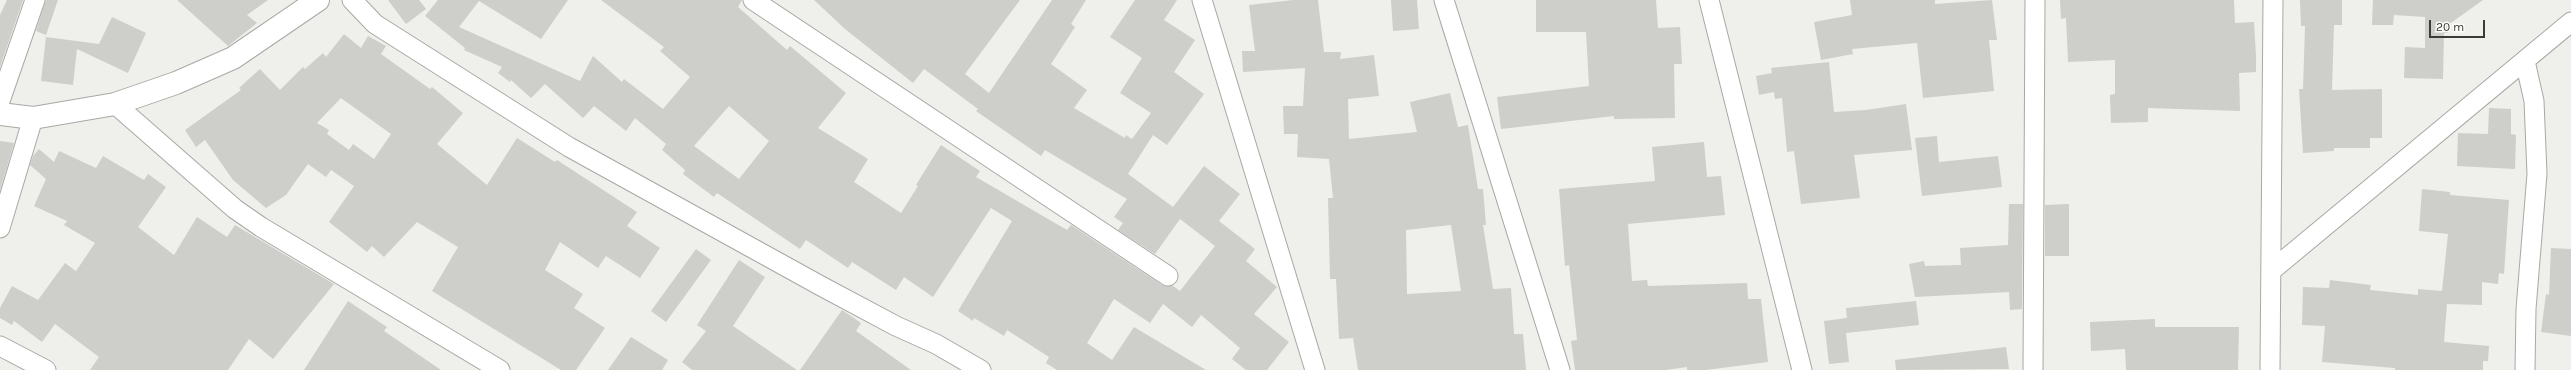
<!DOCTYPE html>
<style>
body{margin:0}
#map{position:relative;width:2571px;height:370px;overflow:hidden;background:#efefeb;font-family:Karla,sans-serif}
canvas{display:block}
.scale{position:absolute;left:2429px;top:20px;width:56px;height:18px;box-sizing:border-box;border:2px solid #3b3b39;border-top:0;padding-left:5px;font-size:12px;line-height:14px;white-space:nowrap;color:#3b3b39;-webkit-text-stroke:3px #fcfcf8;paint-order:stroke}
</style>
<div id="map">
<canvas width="2571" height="370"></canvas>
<div class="scale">20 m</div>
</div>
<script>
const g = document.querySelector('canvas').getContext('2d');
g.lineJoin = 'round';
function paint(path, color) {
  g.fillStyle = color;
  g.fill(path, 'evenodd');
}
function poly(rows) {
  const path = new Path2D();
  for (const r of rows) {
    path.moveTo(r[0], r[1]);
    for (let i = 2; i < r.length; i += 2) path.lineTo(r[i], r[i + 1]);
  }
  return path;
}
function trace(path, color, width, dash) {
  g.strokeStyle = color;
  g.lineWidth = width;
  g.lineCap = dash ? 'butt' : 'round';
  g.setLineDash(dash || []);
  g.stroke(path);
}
const building = poly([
 [7,0,23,0,0,67,0,15],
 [46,0,58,0,46,35,36,31],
 [177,0,268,0,247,15,257,23,228,46],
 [388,0,419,0,426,9,406,24],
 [438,0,568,0,541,39,479,1,459,27,580,81,593,56,622,82,624,79,663,109,690,77,660,51,664,47,601,0,742,0,738,7,787,50,790,46,846,93,818,128,868,159,854,182,901,213,918,186,916,185,941,145,980,171,976,177,1067,230,1071,225,1162,285,1173,286,1180,291,1215,246,1180,219,1155,254,1118,230,1123,223,1114,217,1127,199,1045,150,1041,156,976,111,978,109,924,69,913,83,845,29,814,0,1020,0,965,74,989,93,1052,0,1086,0,1071,24,1075,27,1051,64,1087,90,1074,108,1125,138,1126,135,1132,139,1151,113,1120,93,1142,58,1110,37,1135,0,1177,0,1164,20,1195,40,1174,72,1204,94,1167,145,1153,135,1128,174,1173,207,1204,166,1240,194,1219,221,1255,249,1246,261,1277,287,1254,314,1289,342,1267,370,1246,370,1232,359,1240,348,1201,315,1192,327,1163,304,1150,323,1114,299,1087,343,1112,360,1134,327,1206,370,1057,370,1046,363,1049,357,1007,330,1004,336,974,318,973,321,958,311,1012,221,991,208,933,297,904,277,896,290,852,262,848,268,806,240,800,249,717,193,714,197,683,174,685,170,662,150,666,144,635,118,626,131,594,106,583,118,545,84,531,98,511,80,510,82,498,73,502,67,464,50,465,48,425,16],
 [729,106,769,141,739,179,694,146],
 [1293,0,1318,0,1324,52,1341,52,1340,59,1374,55,1379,96,1348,99,1349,139,1417,132,1410,102,1450,93,1458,127,1468,125,1478,189,1483,189,1486,225,1483,225,1493,289,1511,288,1514,334,1523,334,1526,370,1358,370,1353,338,1339,339,1336,279,1330,279,1328,198,1333,198,1329,159,1297,157,1298,134,1284,134,1283,106,1303,106,1305,68,1243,72,1242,51,1255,51,1249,5],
 [1451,225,1461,291,1407,294,1406,230],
 [1391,0,1417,0,1419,29,1393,31],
 [1536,0,1656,0,1658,28,1680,27,1682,64,1674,64,1675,118,1614,119,1614,116,1501,129,1497,97,1589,86,1586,32,1536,32],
 [1850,0,1935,0,1935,4,1992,0,1997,40,1989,40,1994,91,1923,98,1917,43,1852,49,1853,54,1821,60,1814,22,1852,15],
 [2060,0,2234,0,2235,23,2254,22,2256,56,2256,72,2239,73,2240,111,2148,108,2148,122,2111,123,2110,95,2115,94,2115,60,2068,62,2066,18,2061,19],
 [2300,0,2342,0,2342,25,2334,25,2332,90,2382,89,2382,138,2370,138,2370,148,2334,148,2334,151,2303,153,2299,89,2303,89,2305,26,2301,26],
 [2373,0,2483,0,2448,25,2448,33,2444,33,2443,79,2404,78,2405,47,2425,48,2425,17,2394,15,2393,25,2372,25],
 [112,17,146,33,128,73,77,49,73,85,41,81,46,37,99,44],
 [344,34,361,48,368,36,386,46,381,54,430,89,432,87,463,113,437,144,487,185,517,138,555,162,557,160,637,212,627,226,660,248,640,278,606,256,598,268,560,242,545,270,583,294,574,308,605,328,576,370,561,370,432,291,458,247,417,222,384,257,372,246,367,252,329,222,354,186,331,170,326,177,308,164,286,195,266,208,233,180,205,140,196,147,185,130,241,90,239,88,260,69,280,90,303,67,305,69,323,53,326,57],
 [341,98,391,134,374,159,353,144,349,150,327,134,329,130,317,123],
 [1829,62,1834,112,1866,110,1906,104,1912,150,1854,155,1860,198,1801,204,1794,151,1787,152,1782,98,1775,99,1774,92,1759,95,1756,76,1772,73,1771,68],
 [2489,108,2511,109,2511,134,2516,135,2515,169,2457,166,2458,133,2488,134],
 [1937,136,1939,162,1998,156,2002,187,1922,196,1915,138],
 [0,141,14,143,0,190],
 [1704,142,1707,177,1721,176,1725,215,1628,224,1632,281,1647,280,1648,286,1747,283,1748,299,1761,299,1768,362,1706,370,1687,370,1687,367,1666,370,1575,370,1571,341,1577,340,1569,265,1565,266,1559,189,1655,181,1652,147],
 [39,149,54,162,59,151,96,168,103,156,144,180,148,174,166,187,138,227,174,255,197,217,227,237,235,225,334,284,273,359,249,339,228,370,90,370,99,357,55,324,42,342,14,321,12,325,0,318,0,308,12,286,38,300,65,263,76,271,95,243,64,225,67,221,34,206,46,179,30,165,33,156],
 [2422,189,2450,192,2450,195,2509,200,2504,274,2499,273,2498,284,2482,282,2482,305,2447,304,2444,342,2489,346,2488,361,2483,361,2483,370,2395,370,2395,368,2322,362,2325,326,2302,325,2303,287,2329,288,2330,280,2371,285,2370,290,2418,295,2418,289,2442,291,2448,234,2419,231],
 [2009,204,2023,204,2022,309,2010,310,2009,292,1915,297,1909,264,1924,261,1925,266,1961,265,1960,248,2008,245],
 [2069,204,2069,256,2045,256,2045,205],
 [2551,248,2571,249,2571,336,2541,332,2546,294,2549,295],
 [696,249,711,260,666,322,651,311],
 [739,260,765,277,733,326,797,370,692,370,682,362,706,331,697,325],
 [348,301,387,327,384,331,441,370,304,370],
 [1916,301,1919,325,1846,333,1849,362,1829,364,1824,321,1847,318,1846,308],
 [842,310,861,323,856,331,911,370,800,370],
 [2155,319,2155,327,2239,327,2238,370,2126,370,2125,349,2091,351,2090,322],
 [631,337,668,360,662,370,608,370],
 [2006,347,2009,369,1896,370,1895,360]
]);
const minor = poly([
 [352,0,375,24,569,147,821,286,896,326,936,344,981,370],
 [753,0,1168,276],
 [1202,0,1315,370],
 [1444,0,1560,370],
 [1709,0,1802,370],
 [0,101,35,0],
 [115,104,235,209,261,227,500,370],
 [0,228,33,118],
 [2271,271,2571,22],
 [0,346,46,370],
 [2033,370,2035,0],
 [2270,370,2273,0],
 [2525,370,2526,309,2537,174,2534,101,2525,61]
]);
const tertiary = poly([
 [0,114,33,118,115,104,176,83,233,58,318,0]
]);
paint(building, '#cececa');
trace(minor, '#a8a8a5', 21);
trace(tertiary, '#a8a8a5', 24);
trace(minor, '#fff', 19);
trace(tertiary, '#fff', 22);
</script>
